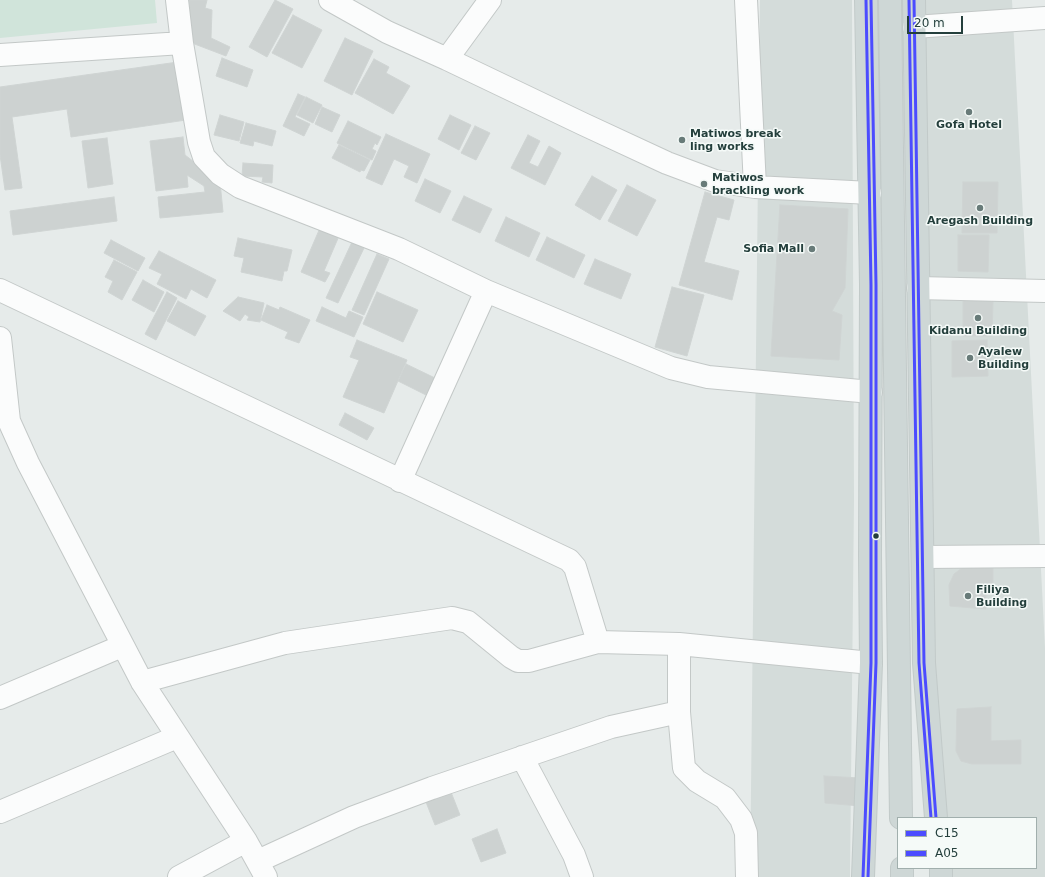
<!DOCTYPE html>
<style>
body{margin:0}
#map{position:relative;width:1045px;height:877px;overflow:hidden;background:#e6ebea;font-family:"DejaVu Sans",sans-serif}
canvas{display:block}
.legend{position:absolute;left:897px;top:817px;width:140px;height:52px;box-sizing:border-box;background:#f5faf8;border:1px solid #a1afad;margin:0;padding:5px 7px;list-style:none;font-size:12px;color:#243f3c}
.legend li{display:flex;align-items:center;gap:8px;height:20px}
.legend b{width:20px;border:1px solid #a1afad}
.scale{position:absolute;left:907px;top:16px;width:56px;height:18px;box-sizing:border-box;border:2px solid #243f3c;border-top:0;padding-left:5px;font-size:12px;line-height:14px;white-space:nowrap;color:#243f3c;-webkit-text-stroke:3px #f5faf8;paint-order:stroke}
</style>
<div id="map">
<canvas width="1045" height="877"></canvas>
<ul class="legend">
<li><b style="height:5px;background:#4c4cff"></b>C15</li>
<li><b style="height:5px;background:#4c4cff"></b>A05</li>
</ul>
<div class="scale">20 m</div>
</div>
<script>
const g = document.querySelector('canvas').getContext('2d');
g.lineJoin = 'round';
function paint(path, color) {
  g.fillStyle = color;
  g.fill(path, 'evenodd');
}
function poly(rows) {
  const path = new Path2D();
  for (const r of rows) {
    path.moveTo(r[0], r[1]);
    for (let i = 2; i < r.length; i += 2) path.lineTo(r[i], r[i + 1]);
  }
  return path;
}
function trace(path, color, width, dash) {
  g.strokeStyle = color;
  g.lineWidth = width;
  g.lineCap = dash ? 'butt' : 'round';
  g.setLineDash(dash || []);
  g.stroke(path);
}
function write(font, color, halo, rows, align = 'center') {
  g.font = font + ' "DejaVu Sans",sans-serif';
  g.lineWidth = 3;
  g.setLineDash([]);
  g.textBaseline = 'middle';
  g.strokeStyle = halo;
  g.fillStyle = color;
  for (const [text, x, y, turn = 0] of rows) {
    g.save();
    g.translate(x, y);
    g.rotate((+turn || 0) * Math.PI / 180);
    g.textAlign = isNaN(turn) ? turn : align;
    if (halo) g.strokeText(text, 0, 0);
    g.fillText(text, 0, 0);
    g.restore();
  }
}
const built = poly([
 [760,0,852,0,854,500,850,877,750,877],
 [922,0,1012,0,1045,648,1045,877,936,877,935,868,1036,868,1036,818,935,818]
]);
const green = poly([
 [0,0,155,0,157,23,0,38]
]);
const building = poly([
 [189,0,207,0,205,8,212,10,211,38,230,47,226,56,192,43,189,0],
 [275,0,293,9,267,57,249,47,275,0],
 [293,15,322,30,302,68,272,53,293,15],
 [345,38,373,51,352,95,324,81,345,38],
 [222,58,253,70,247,87,216,76,222,58],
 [374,59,389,67,386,73,410,86,393,114,355,93,374,59],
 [178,62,186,120,71,137,67,109,12,117,22,188,5,190,0,155,0,87,178,62],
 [298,94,305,97,295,117,310,124,304,136,283,126,298,94],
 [306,97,322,105,313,123,297,115,306,97],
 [322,107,340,115,332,132,315,124,322,107],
 [220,115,244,122,239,141,214,135,220,115],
 [450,115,471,125,459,150,438,139,450,115],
 [348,121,381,137,377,145,375,143,372,149,376,151,372,160,337,143,348,121],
 [246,123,276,131,272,146,254,141,253,146,240,143,246,123],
 [475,126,490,133,476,160,461,153,475,126],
 [386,134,430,154,417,183,404,177,409,166,394,159,382,185,366,178,386,134],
 [528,135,540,141,529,163,538,167,549,146,561,153,545,185,511,168,528,135],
 [183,137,185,155,220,182,223,212,160,218,158,197,205,192,204,186,187,175,188,187,156,191,150,141,183,137],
 [107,138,113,184,88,188,82,141,107,138],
 [339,145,370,160,364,171,361,170,360,172,332,158,339,145],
 [243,163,273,165,272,183,262,182,263,177,242,176,243,163],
 [592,176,617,190,600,220,575,205,592,176],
 [425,179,451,191,440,213,415,201,425,179],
 [963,182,998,182,997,233,962,233,963,182],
 [627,185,656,200,637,236,608,221,627,185],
 [705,192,734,200,729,220,717,217,704,262,739,271,732,300,679,285,705,192],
 [464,196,492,209,480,233,452,220,464,196],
 [114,197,117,221,13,235,10,211,114,197],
 [780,205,848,209,845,288,832,311,842,315,839,360,771,356,780,205],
 [506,217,540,233,529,257,495,241,506,217],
 [320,228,339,236,324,271,330,273,325,282,301,272,320,228],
 [958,235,989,235,988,272,958,271,958,235],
 [547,237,585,255,574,278,536,260,547,237],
 [238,238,292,250,287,271,284,271,282,281,241,272,244,258,234,256,238,238],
 [111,240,145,258,138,271,104,253,111,240],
 [352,242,364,248,338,303,326,298,352,242],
 [159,251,216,280,207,298,191,289,186,299,157,284,162,274,149,268,159,251],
 [377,254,389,259,364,315,352,310,377,254],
 [595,259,631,274,621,299,584,284,595,259],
 [114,260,137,272,122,300,108,292,113,281,105,277,114,260],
 [143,280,164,292,154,312,132,300,143,280],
 [672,287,704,295,687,356,655,347,672,287],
 [167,292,177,298,156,340,145,334,167,292],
 [377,292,418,310,403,342,363,324,377,292],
 [238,297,264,303,260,322,247,320,249,317,245,314,240,321,223,311,238,297],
 [963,300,993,300,992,336,963,336,963,300],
 [178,301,206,316,195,336,167,321,178,301],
 [267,305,279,310,280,307,310,320,299,343,285,338,288,332,261,320,267,305],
 [322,307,346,318,349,311,363,317,354,337,316,321,322,307],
 [357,340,407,360,384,413,343,397,359,360,350,357,357,340],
 [987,340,988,376,952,377,952,341,987,340],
 [406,364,435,378,426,395,398,381,406,364],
 [345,413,374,428,367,440,339,425,345,413],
 [971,565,993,565,993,584,986,584,986,609,950,606,949,585,954,574,962,568,971,565],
 [991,707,991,741,1021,740,1021,764,972,764,961,761,956,751,957,709,991,707],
 [824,776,860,778,860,806,825,803,824,776],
 [449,787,460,815,435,825,424,797,449,787],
 [497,829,506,853,481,862,472,839,497,829]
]);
const minor = poly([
 [177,0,182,43],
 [330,0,387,32,447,59,583,124,667,163,715,181,755,187,870,193],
 [746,0,755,187],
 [914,27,1045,18],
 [0,55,182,43,199,142,204,157,220,174,240,187,399,249,486,291,671,368,708,377,871,392],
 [447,59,490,0],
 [918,288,1045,291],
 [0,290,569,560,575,567,598,642,679,644,871,663],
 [0,338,9,421,28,463,142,682,246,841,266,877],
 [400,481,486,291],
 [923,557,1045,556],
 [679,644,679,712],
 [142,682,285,643,452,618,468,622,511,657,518,661,529,661,598,642],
 [0,698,122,646],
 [522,757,574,855,582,877],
 [0,812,177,737],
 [258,861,354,817,432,788,611,727,679,712,684,768,697,781,725,798,741,819,746,833,747,877],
 [179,877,246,841]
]);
const major = poly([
 [890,0,901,818],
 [914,0,924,663,936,818],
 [902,868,902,877],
 [941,868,941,877],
 [863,877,871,663,870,555,871,285,866,0]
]);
const bus1 = poly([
 [914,0,924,663,936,818],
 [863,877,871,663,871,285,866,0]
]);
const bus2 = poly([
 [909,0,919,663,931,818],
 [868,877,876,663,876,285,871,0]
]);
const markers = [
 [969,112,4,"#687b79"],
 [682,140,4,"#687b79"],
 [704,184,4,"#687b79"],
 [980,208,4,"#687b79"],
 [812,249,4,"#687b79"],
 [978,318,4,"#687b79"],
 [970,358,4,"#687b79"],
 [876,536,3.5,"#243f3c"],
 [968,596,4,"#687b79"]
];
const poiNames = [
 ["Gofa Hotel",969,125,"center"],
 ["Matiwos break",690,134],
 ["ling works",690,147],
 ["Matiwos",712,178],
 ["brackling work",712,191],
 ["Aregash Building",980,221,"center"],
 ["Sofia Mall",804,249,"right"],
 ["Kidanu Building",978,331,"center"],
 ["Ayalew",978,352],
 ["Building",978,365],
 ["Filiya",976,590],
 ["Building",976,603]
];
paint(built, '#d4dcda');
paint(green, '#d0e4da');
paint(building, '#cdd2d1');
trace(building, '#cfd4d3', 1);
trace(minor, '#c3c8c7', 24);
trace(major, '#c2cac9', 24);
trace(minor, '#fbfcfc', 22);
trace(major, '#ced7d6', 22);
trace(bus1, '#4c4cff', 3);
trace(bus2, '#4c4cff', 3);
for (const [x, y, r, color] of markers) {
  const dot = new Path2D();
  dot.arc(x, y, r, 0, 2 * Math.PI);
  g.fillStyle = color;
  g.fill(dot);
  trace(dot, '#f5faf8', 1.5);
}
write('bold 11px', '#243f3c', '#f5faf8', poiNames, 'left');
</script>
